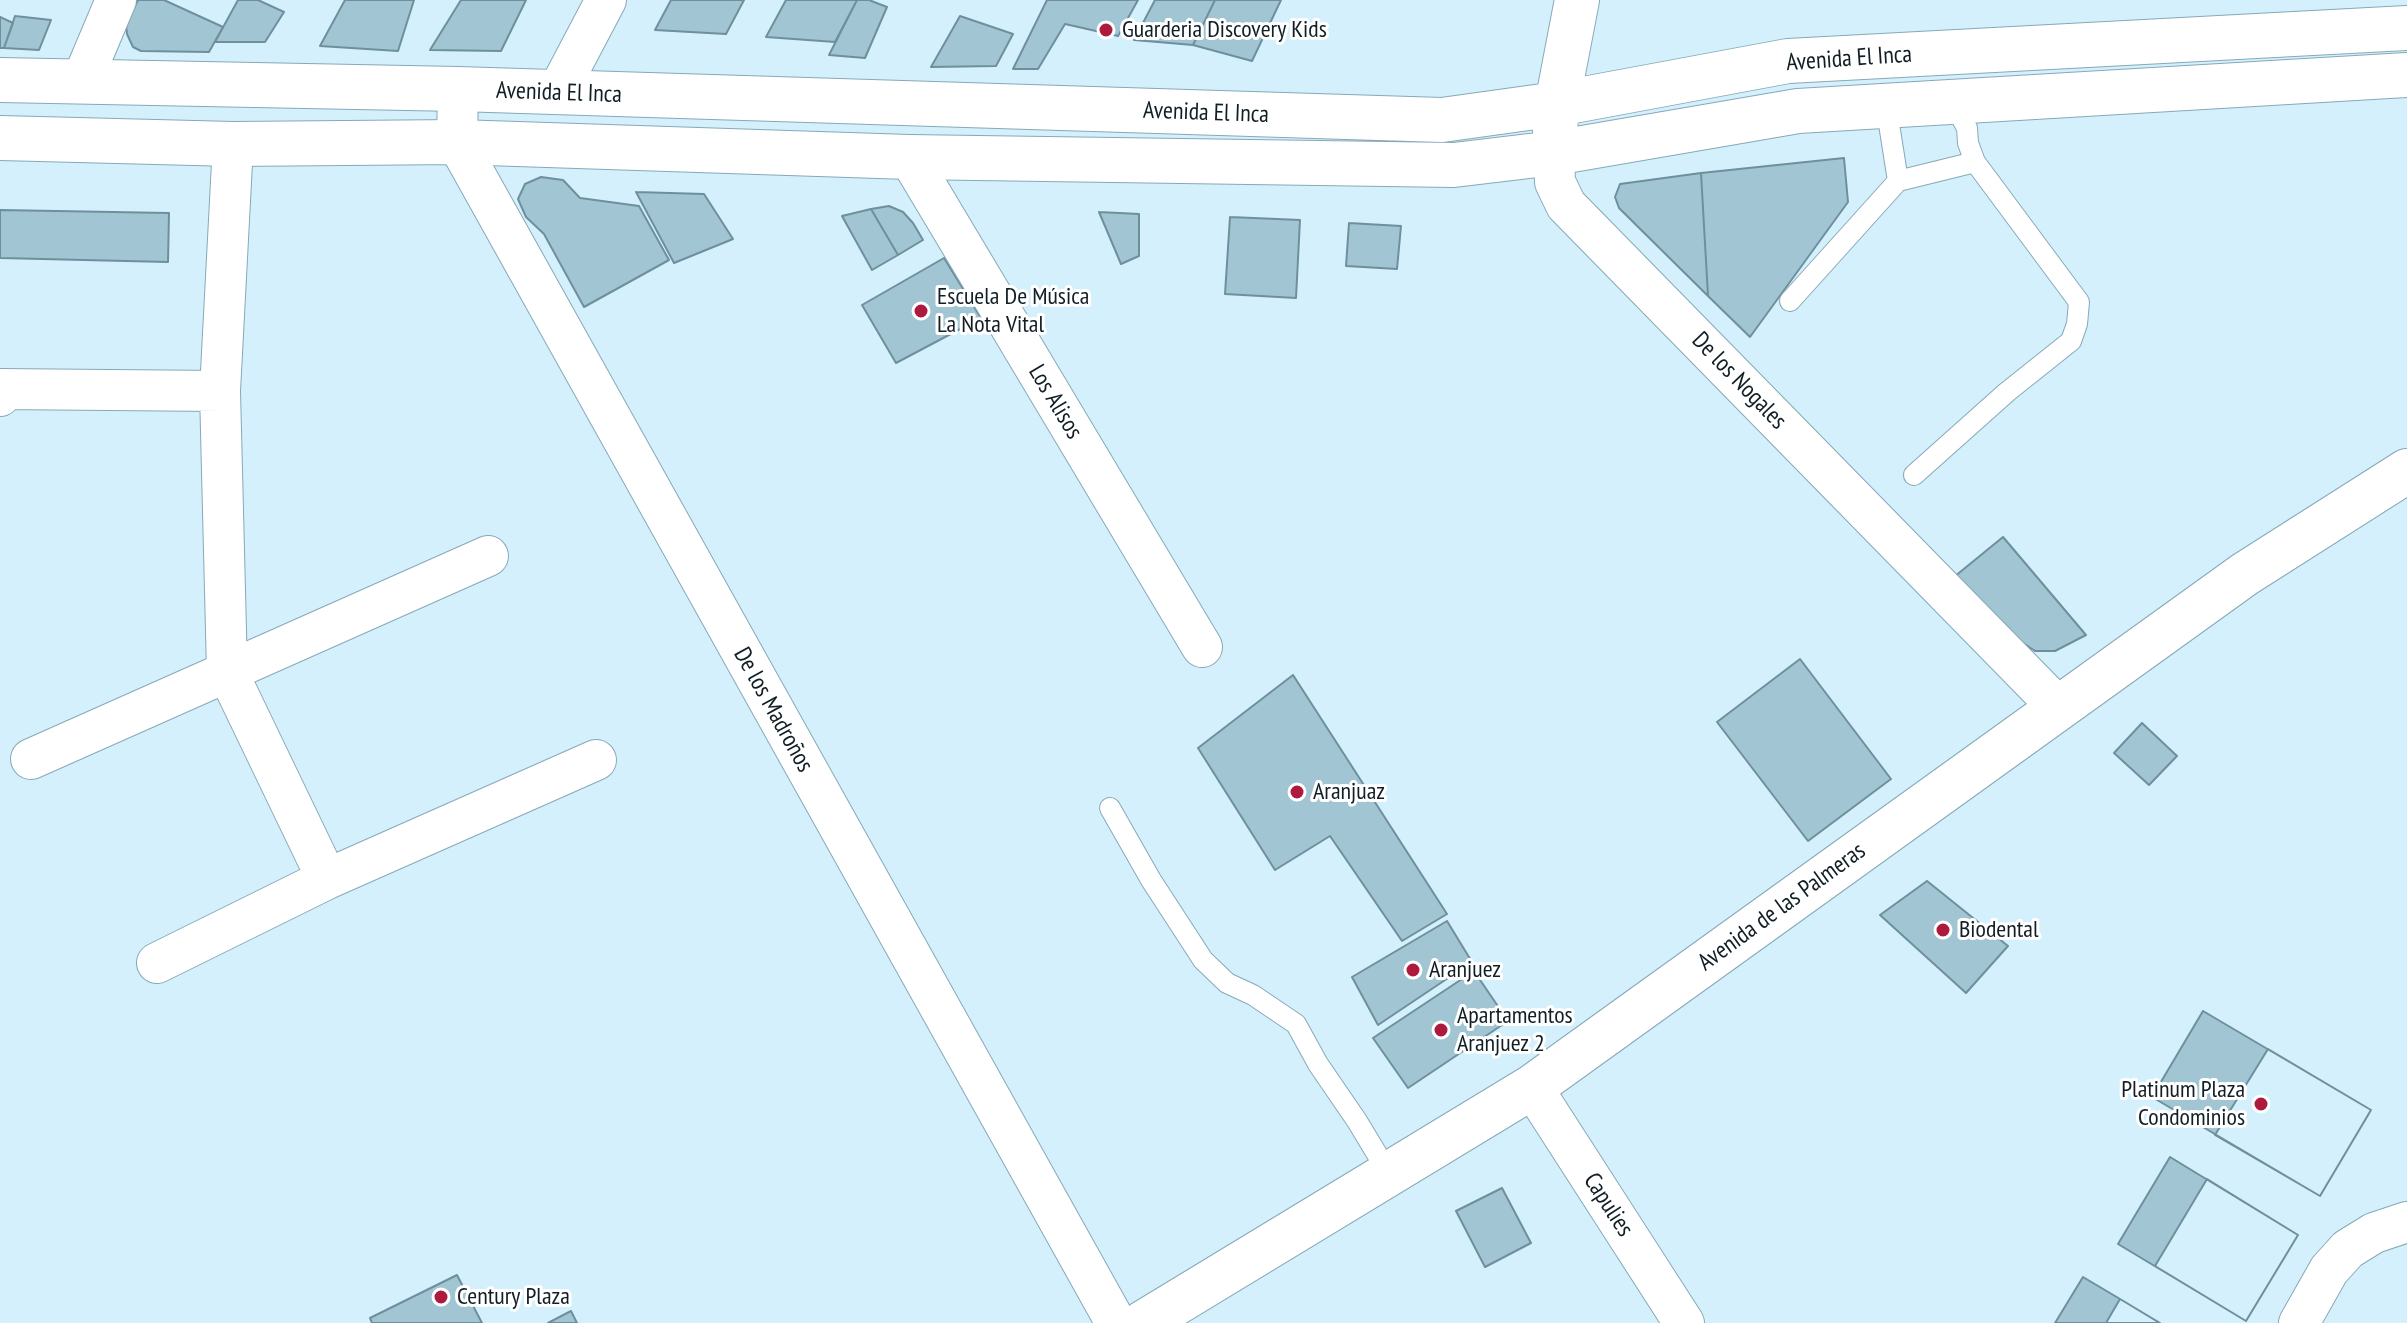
<!DOCTYPE html>
<meta charset="utf-8">
<style>
body{margin:0}
canvas{display:block;background:#d3f0fc}
</style>
<canvas width="2407" height="1323"></canvas>
<script>
const g = document.querySelector('canvas').getContext('2d');
g.lineJoin = 'round';
function paint(path, color) {
  g.fillStyle = color;
  g.fill(path, 'evenodd');
}
function poly(rows) {
  const path = new Path2D();
  for (const r of rows) {
    path.moveTo(r[0], r[1]);
    for (let i = 2; i < r.length; i += 2) path.lineTo(r[i], r[i + 1]);
  }
  return path;
}
function trace(path, color, width, dash) {
  g.strokeStyle = color;
  g.lineWidth = width;
  g.lineCap = dash ? 'butt' : 'round';
  g.setLineDash(dash || []);
  g.stroke(path);
}
function write(font, color, halo, rows, align = 'center') {
  g.font = font + ' "PT Sans Narrow",sans-serif';
  g.lineWidth = 6;
  g.setLineDash([]);
  g.textBaseline = 'middle';
  g.strokeStyle = halo;
  g.fillStyle = color;
  for (const [text, x, y, turn = 0] of rows) {
    g.save();
    g.translate(x, y);
    g.rotate((+turn || 0) * Math.PI / 180);
    g.textAlign = isNaN(turn) ? turn : align;
    if (halo) g.strokeText(text, 0, 0);
    g.fillText(text, 0, 0);
    g.restore();
  }
}
const building = poly([
 [138,0,164,0,223,27,209,52,141,51,133,47,127,34,126,24,138,0],
 [238,0,258,0,284,12,265,42,215,42,238,0],
 [345,0,414,0,398,51,320,46,345,0],
 [461,0,526,0,501,51,430,50,461,0],
 [671,0,744,0,726,34,655,30,671,0],
 [786,0,857,0,835,42,766,37,786,0],
 [857,0,869,0,887,7,865,58,829,55,857,0],
 [1047,0,1138,0,1118,36,1065,24,1038,69,1013,69,1047,0],
 [1155,0,1215,0,1193,45,1134,40,1155,0],
 [1215,0,1281,0,1252,61,1193,45,1215,0],
 [15,16,51,20,39,50,4,48,15,16],
 [960,16,1013,34,996,66,931,67,960,16],
 [0,17,13,23,4,48,0,48,0,17],
 [1844,158,1848,202,1750,337,1708,296,1701,173,1844,158],
 [1701,173,1708,296,1619,208,1615,197,1620,184,1701,173],
 [541,177,563,180,580,198,639,206,669,260,584,307,544,234,526,217,518,199,525,184,541,177],
 [636,192,704,194,733,239,674,263,636,192],
 [889,206,903,212,913,223,923,240,898,255,871,209,889,206],
 [871,209,898,255,872,270,842,216,871,209],
 [0,210,169,213,168,262,0,258,0,210],
 [1099,212,1139,214,1139,256,1121,264,1099,212],
 [1230,217,1300,220,1296,298,1225,294,1230,217],
 [1349,223,1401,226,1397,269,1346,266,1349,223],
 [944,258,981,318,896,363,862,305,944,258],
 [2003,537,2086,635,2055,651,2035,651,2023,643,1954,577,2003,537],
 [1800,659,1891,779,1808,841,1717,722,1800,659],
 [1293,675,1447,914,1402,941,1330,836,1275,870,1198,748,1293,675],
 [2142,723,2177,756,2149,785,2114,753,2142,723],
 [1927,881,2008,946,1966,993,1880,915,1927,881],
 [1447,921,1472,962,1378,1025,1352,977,1447,921],
 [1474,971,1508,1021,1408,1088,1373,1038,1474,971],
 [2203,1011,2371,1110,2320,1196,2152,1097,2203,1011],
 [2268,1049,2371,1110,2320,1196,2215,1135,2268,1049],
 [2170,1157,2298,1235,2246,1321,2118,1244,2170,1157],
 [2207,1179,2298,1235,2246,1321,2155,1266,2207,1179],
 [1502,1188,1531,1243,1485,1267,1456,1211,1502,1188],
 [457,1275,482,1323,372,1323,370,1318,457,1275],
 [2083,1277,2120,1299,2160,1323,2055,1323,2083,1277],
 [2120,1299,2160,1323,2106,1323,2120,1299],
 [571,1311,577,1323,548,1323,571,1311]
]);
const lane = poly([
 [1886,105,1898,181],
 [1790,301,1898,181,1975,162],
 [1914,475,2007,392,2071,341,2077,324,2079,302,1975,162,1968,143,1967,128,1952,101],
 [1110,808,1151,880,1203,960,1227,983,1253,995,1296,1024,1318,1064,1357,1121,1389,1174]
]);
const street = poly([
 [81,83,116,0],
 [458,89,457,142,1116,1323],
 [557,93,606,0],
 [233,144,220,391,227,671,327,879],
 [1554,153,1555,182,1566,205,2058,707],
 [909,157,1202,647],
 [0,396,0,389,220,391],
 [31,759,488,556],
 [157,963,327,879,596,760],
 [1532,1087,1684,1323],
 [2299,1323,2329,1270,2348,1249,2374,1233,2407,1222]
]);
const secondary = poly([
 [0,80,458,89,1442,120,1557,104,1788,61,2407,28],
 [1555,131,1557,104,1577,0],
 [0,138,233,144,457,142,909,157,1454,165,1554,153,1798,111,2407,75],
 [1143,1323,1532,1087,2245,574,2407,471]
]);
const markers = [
 [1106,30,8,"#ae1a3d"],
 [921,311,8,"#ae1a3d"],
 [1297,792,8,"#ae1a3d"],
 [1943,930,8,"#ae1a3d"],
 [1413,970,8,"#ae1a3d"],
 [1441,1030,8,"#ae1a3d"],
 [2261,1104,8,"#ae1a3d"],
 [441,1297,8,"#ae1a3d"]
];
const poiNames = [
 ["Guarderia Discovery Kids",1122,30],
 ["Escuela De Música",937,297],
 ["La Nota Vital",937,325],
 ["Aranjuaz",1313,792],
 ["Biodental",1959,930],
 ["Aranjuez",1429,970],
 ["Apartamentos",1457,1016],
 ["Aranjuez 2",1457,1044],
 ["Platinum Plaza",2245,1090,"right"],
 ["Condominios",2245,1118,"right"],
 ["Century Plaza",457,1297]
];
const streetNames = [
 ["Avenida El Inca",1849,59,-4],
 ["Avenida El Inca",559,93,2],
 ["Avenida El Inca",1206,113,2],
 ["De los Nogales",1739,381,46],
 ["Los Alisos",1055,402,59],
 ["De los Madroños",773,710,61],
 ["Avenida de las Palmeras",1782,907,-36],
 ["Capulies",1608,1205,57]
];
paint(building, '#a2c5d4');
trace(building, '#6e909d', 2);
trace(lane, '#87a9b7', 22);
trace(street, '#87a9b7', 42);
trace(secondary, '#87a9b7', 46);
trace(lane, '#fff', 20);
trace(street, '#fff', 40);
trace(secondary, '#fff', 44);
for (const [x, y, r, color] of markers) {
  const dot = new Path2D();
  dot.arc(x, y, r, 0, 2 * Math.PI);
  g.fillStyle = color;
  g.fill(dot);
  trace(dot, '#fff', 3);
}
write('24px', '#111e24', '#fff', poiNames, 'left');
write('24px', '#111e24', '#fff', streetNames);
</script>
